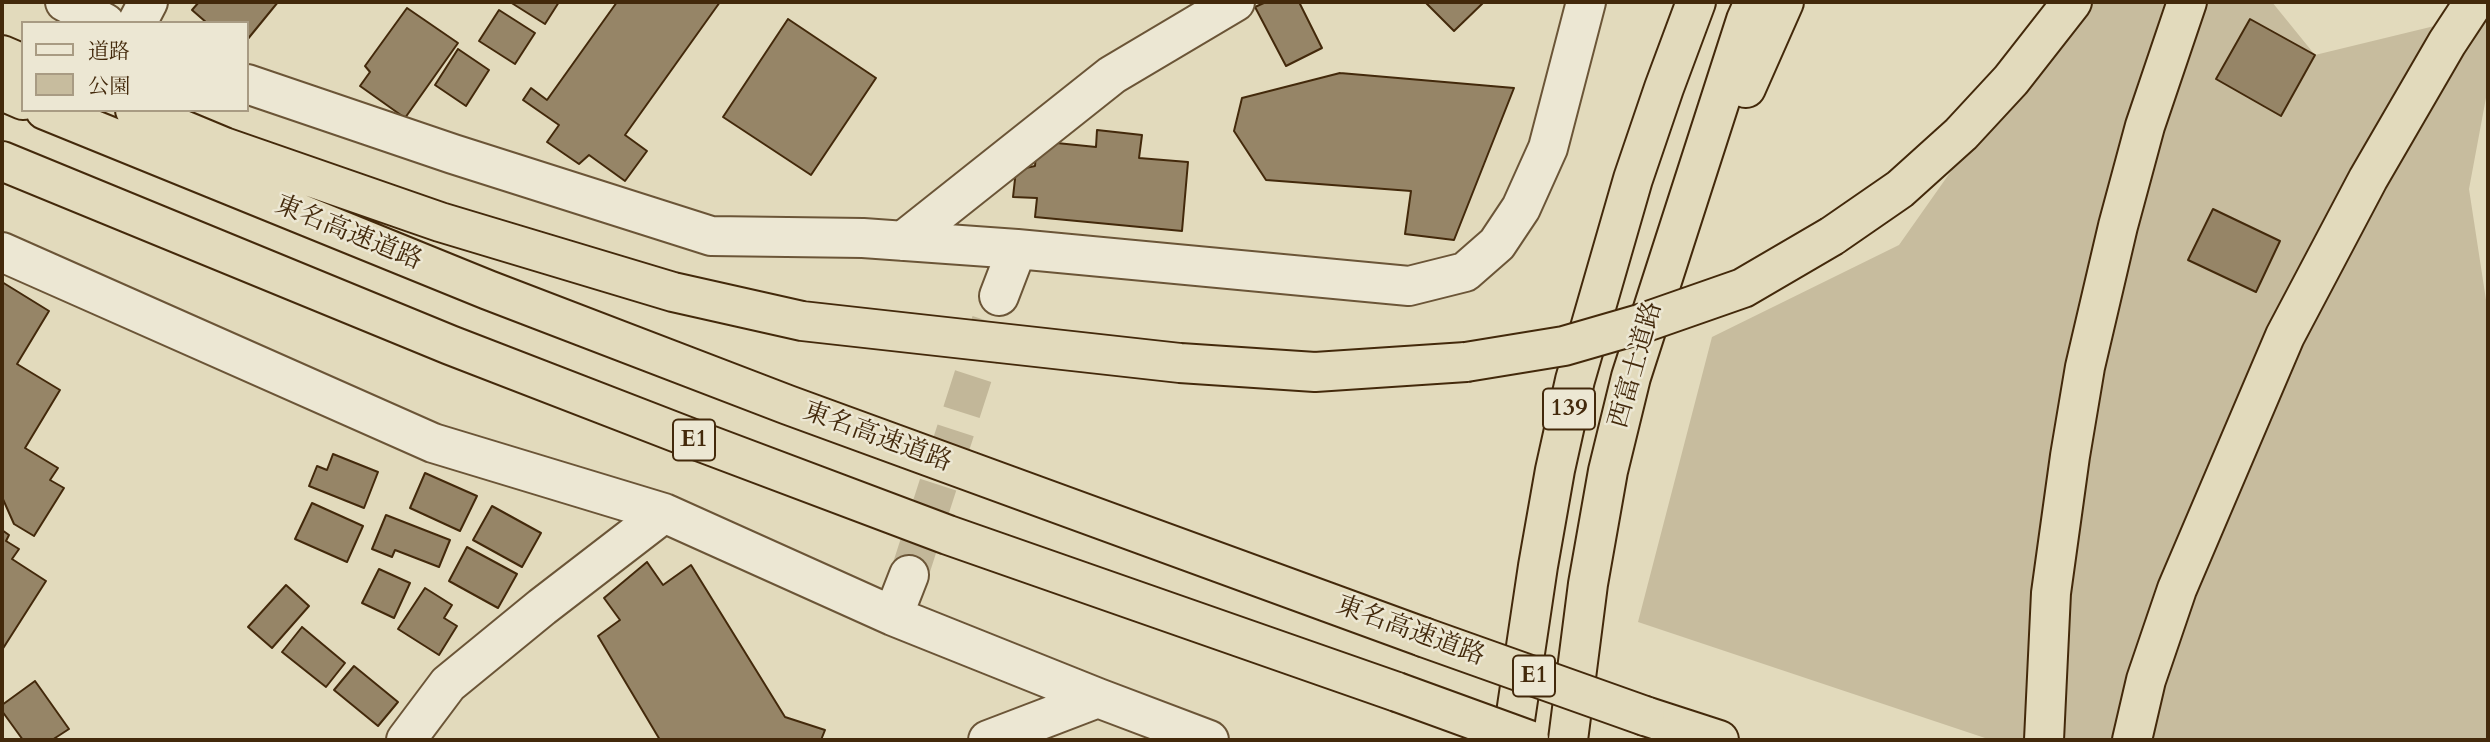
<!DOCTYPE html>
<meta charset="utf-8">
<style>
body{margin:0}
#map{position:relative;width:2490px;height:742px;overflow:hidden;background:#e2dabc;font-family:Cardo,"Noto Serif JP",serif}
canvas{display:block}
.frame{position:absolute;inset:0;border:4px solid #43290b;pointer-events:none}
.legend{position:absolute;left:21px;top:21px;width:228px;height:91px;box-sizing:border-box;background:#ece7d3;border:2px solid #a89b83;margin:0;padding:9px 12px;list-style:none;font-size:21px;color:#43290b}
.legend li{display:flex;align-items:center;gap:14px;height:35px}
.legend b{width:35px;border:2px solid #a89b83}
</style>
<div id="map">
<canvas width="2490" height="742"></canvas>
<div class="frame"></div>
<ul class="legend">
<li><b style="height:9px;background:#ece7d3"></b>道路</li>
<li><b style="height:19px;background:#c7bc9e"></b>公園</li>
</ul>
</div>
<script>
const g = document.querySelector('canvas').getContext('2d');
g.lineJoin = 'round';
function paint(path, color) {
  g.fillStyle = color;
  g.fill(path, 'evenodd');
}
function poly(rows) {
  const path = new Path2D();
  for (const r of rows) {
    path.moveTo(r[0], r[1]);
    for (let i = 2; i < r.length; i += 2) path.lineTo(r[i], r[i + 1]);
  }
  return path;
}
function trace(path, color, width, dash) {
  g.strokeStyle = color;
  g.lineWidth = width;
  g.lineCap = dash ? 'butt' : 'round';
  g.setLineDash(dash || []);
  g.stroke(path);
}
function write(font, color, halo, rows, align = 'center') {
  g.font = font + ' Cardo,"Noto Serif JP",serif';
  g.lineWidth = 5;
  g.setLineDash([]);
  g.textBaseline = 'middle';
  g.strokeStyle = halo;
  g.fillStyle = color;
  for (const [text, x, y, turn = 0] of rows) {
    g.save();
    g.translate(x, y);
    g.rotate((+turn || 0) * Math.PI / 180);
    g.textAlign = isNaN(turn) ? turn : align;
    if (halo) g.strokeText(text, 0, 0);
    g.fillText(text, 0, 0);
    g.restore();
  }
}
const green = poly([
 [2080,2,2272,2,2315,55,2488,13,2488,87,2469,189,2488,313,2488,740,1991,740,1638,622,1712,337,1899,245,2047,35]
]);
const building = poly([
 [199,2,278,2,247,40,247,23,207,23,192,10,199,2],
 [510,2,559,2,545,24,510,2],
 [617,2,720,2,625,135,647,151,625,181,589,155,579,164,547,142,559,125,523,100,531,88,547,100,617,2],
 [1266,2,1299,2,1322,48,1286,66,1255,7,1266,2],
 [1425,2,1484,2,1454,31,1425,2],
 [407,8,458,43,405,118,360,86,370,72,365,66,407,8],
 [499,10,535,33,515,64,479,41,499,10],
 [788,19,876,78,811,175,723,117,788,19],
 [2250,19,2315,55,2281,116,2216,79,2250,19],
 [458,49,489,70,466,106,435,85,458,49],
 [1340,73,1514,88,1454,240,1405,234,1411,191,1266,180,1234,131,1242,98,1340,73],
 [1097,130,1142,135,1139,158,1188,162,1182,231,1035,217,1037,198,1013,197,1016,170,1035,166,1037,141,1096,147,1097,130],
 [2213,209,2280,241,2256,292,2188,260,2213,209],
 [2,282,49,311,17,364,60,390,25,448,58,468,50,480,64,488,34,536,14,524,2,497,2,282],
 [333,454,378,472,364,508,309,486,317,466,327,470,333,454],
 [425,473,477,496,460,531,410,508,425,473],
 [312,503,363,526,347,562,295,539,312,503],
 [492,506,541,533,522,567,473,540,492,506],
 [386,515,450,540,439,567,395,550,392,557,372,549,386,515],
 [2,530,9,535,6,541,19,549,12,559,46,581,2,650,2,530],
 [467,547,517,574,498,608,449,581,467,547],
 [647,562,663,585,691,565,785,717,825,730,821,740,660,740,598,636,620,620,604,598,647,562],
 [379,569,410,583,394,618,362,603,379,569],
 [286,585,309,606,272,648,248,627,286,585],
 [425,588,452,605,444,618,457,626,439,655,398,629,425,588],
 [302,627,345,663,326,687,282,652,302,627],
 [354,666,398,702,378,726,334,690,354,666],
 [35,681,69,729,52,740,23,740,2,711,2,705,35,681]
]);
const minorTunnel = poly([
 [909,575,999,296]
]);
const minor = poly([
 [65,2,105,23],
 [137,23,148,2],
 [247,84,453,154,711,236,863,238,1017,249,1409,286,1465,272,1497,244,1521,208,1548,148,1586,2],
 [903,241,1112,75,1235,2],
 [2,252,433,443,664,513,893,616,1098,698,1209,740],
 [999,296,1017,249],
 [893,616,909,575],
 [406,740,448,684,542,607,664,513],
 [988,740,1098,698]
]);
const highway = poly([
 [2,55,23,64],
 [1746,88,1784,2],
 [2,91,23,100],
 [45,110,488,290,788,405,1423,637],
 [135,110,224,147,440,222,673,292,802,321,1180,363,1315,372,1466,362],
 [2,161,450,345,701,442,948,535,1397,692],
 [1832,236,1900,189,1961,134,2011,80,2072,2],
 [1645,716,1719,740],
 [1512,740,1538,566,1555,470,1575,380,1633,179,1664,88,1696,2],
 [1568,740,1588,584,1608,471,1631,377,1746,20,1754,2],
 [2044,740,2051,593,2070,456,2085,367,2118,226,2145,126,2187,2],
 [2132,740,2146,680,2177,589,2285,336,2368,179,2447,43,2474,2]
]);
const highwayBridge = poly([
 [1466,362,1564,346,1640,324,1743,288,1832,236],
 [1423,637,1645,716],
 [1397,692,1529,740]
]);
const shields = [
 [1569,409,52],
 [694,440,42],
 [1534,676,42]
];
const shieldNames = [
 ["139",1569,409],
 ["E1",694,440],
 ["E1",1534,676]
];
const streetNames = [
 ["東名高速道路",348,234,22],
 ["西富士道路",1637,365,-74],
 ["東名高速道路",877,438,20],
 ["東名高速道路",1410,632,20]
];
paint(green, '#c7bc9e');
paint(building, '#968567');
trace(building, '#43290b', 2);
trace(minorTunnel, '#c2b799', 38, [38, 19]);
trace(minor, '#6b5537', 42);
trace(highway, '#43290b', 42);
trace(minor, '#ece7d3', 38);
trace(highway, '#e2dabc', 38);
trace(highwayBridge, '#43290b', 42, []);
trace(highwayBridge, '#e2dabc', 38);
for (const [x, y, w] of shields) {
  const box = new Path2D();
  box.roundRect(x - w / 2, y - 20.5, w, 41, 5);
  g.fillStyle = '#ece7d3';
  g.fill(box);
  trace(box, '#43290b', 2);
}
write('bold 24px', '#43290b', null, shieldNames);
write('26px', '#43290b', '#ece7d3', streetNames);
</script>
